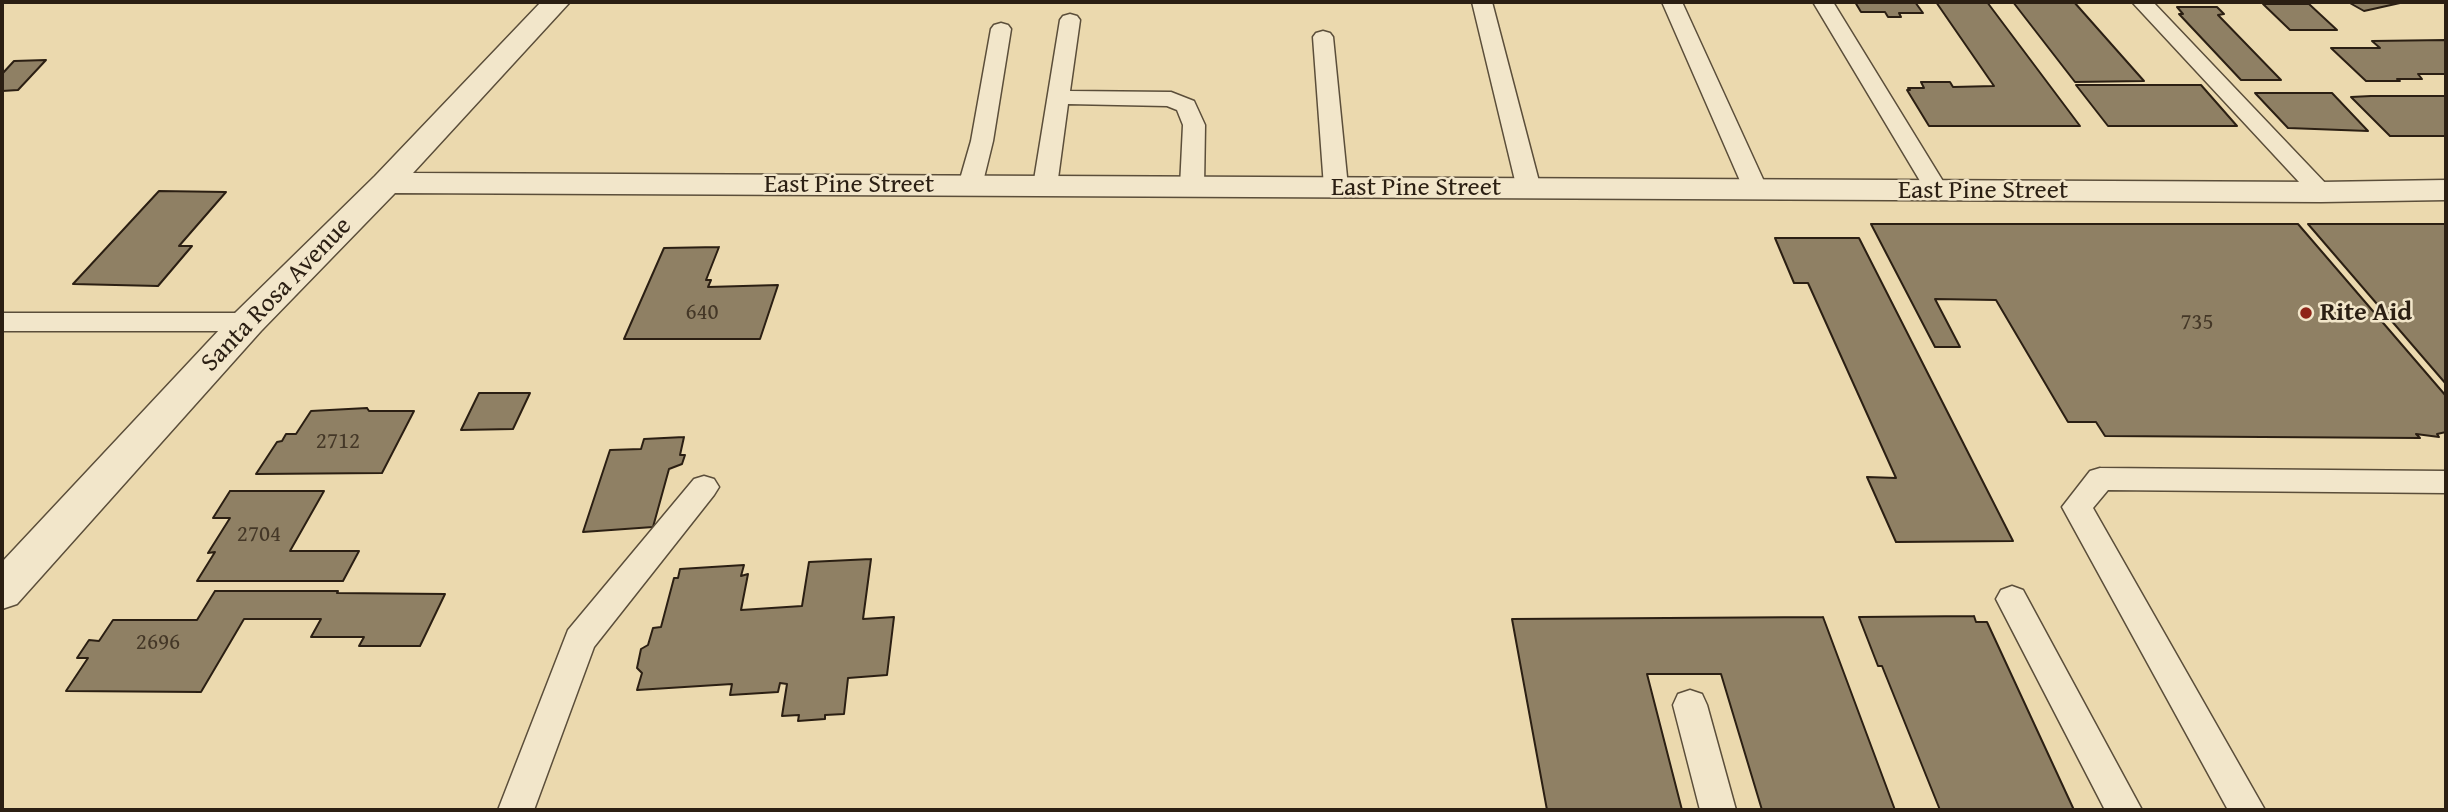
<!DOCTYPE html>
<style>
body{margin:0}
#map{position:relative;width:2448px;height:812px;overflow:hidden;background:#ebd9ae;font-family:"Gentium Book Plus",serif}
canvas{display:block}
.frame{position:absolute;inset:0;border:4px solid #2b1f13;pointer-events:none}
</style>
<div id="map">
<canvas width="2448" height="812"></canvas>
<div class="frame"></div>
</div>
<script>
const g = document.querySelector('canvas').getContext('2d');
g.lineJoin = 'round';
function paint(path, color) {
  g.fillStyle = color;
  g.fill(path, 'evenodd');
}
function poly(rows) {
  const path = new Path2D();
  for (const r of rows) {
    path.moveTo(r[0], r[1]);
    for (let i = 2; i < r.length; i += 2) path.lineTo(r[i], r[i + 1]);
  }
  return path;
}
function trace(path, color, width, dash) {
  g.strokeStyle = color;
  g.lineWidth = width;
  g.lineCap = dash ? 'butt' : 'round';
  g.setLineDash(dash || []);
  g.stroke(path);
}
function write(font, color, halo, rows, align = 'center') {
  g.font = font + ' "Gentium Book Plus",serif';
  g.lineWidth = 5;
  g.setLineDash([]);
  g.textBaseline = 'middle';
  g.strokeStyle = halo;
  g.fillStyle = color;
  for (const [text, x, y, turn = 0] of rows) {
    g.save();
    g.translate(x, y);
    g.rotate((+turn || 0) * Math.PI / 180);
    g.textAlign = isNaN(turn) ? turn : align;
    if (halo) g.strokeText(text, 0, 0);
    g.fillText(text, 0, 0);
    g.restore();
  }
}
const building = poly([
 [1855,2,1915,2,1923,13,1899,13,1901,17,1888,17,1885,12,1861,12,1855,2],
 [1936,2,1987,2,2080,126,1929,126,1907,90,1910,90,1908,88,1924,88,1921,82,1950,82,1953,87,1994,86,1936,2],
 [2013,2,2074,2,2144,81,2075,82,2013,2],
 [2348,2,2398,2,2400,3,2364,11,2348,2],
 [2263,4,2309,4,2337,30,2290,30,2263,4],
 [2177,7,2217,7,2224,14,2218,15,2281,80,2241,80,2179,14,2183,14,2177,7],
 [2446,40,2446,74,2418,74,2422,79,2397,79,2400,81,2366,81,2331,48,2380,48,2372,41,2446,40],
 [46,60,18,90,2,91,2,74,14,61,46,60],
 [2076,85,2201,85,2237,126,2108,126,2076,85],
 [2255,93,2332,93,2368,131,2288,128,2255,93],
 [2371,96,2446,96,2446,136,2390,136,2351,97,2371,96],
 [159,191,226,192,179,246,192,246,158,286,73,284,159,191],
 [1871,224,2298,224,2446,396,2446,432,2437,434,2439,437,2416,434,2420,438,2105,436,2096,422,2068,422,1996,300,1935,299,1960,347,1935,347,1871,224],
 [2308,224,2446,224,2446,384,2308,224],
 [1775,238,1859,238,2013,541,1896,542,1867,477,1896,478,1808,283,1794,283,1775,238],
 [719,247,706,280,711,280,708,287,778,285,760,339,624,339,664,248,719,247],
 [479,393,530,393,513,429,461,430,479,393],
 [367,408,369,411,414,411,382,473,256,474,277,442,282,441,286,434,296,434,311,411,367,408],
 [684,437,680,455,685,455,682,464,669,469,653,527,583,532,610,450,641,449,644,439,684,437],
 [230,491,324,491,290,551,359,551,343,581,197,581,215,552,208,553,230,518,213,518,230,491],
 [871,559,863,619,894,617,887,675,848,678,844,714,825,715,825,719,798,721,799,715,782,716,787,684,780,683,778,692,730,695,732,684,637,690,642,673,637,668,641,649,648,645,653,628,661,627,674,578,678,578,680,569,744,565,741,576,748,574,741,610,802,606,809,562,871,559],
 [215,591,338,591,337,593,445,594,420,646,359,646,364,637,311,637,321,619,244,619,201,692,66,691,88,658,77,658,89,640,99,641,113,620,197,620,215,591],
 [1974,616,1976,622,1987,622,2074,810,1940,810,1882,666,1878,666,1859,617,1974,616],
 [1823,617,1895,810,1762,810,1721,674,1647,674,1682,810,1547,810,1512,619,1823,617]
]);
const lane = poly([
 [1472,2,1492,2,1541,189,1537,194,1529,196,1521,194,1517,189,1472,2],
 [1662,2,1682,2,1768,190,1764,195,1756,197,1748,195,1744,190,1662,2],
 [1813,2,1833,2,1949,191,1945,196,1937,198,1929,196,1813,2],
 [2132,2,2153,2,2329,187,2333,192,2329,197,2321,199,2313,197,2132,2],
 [1070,14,1077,16,1080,20,1070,91,1171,92,1194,101,1205,125,1204,187,1200,192,1192,194,1184,192,1180,187,1183,125,1177,110,1167,106,1068,104,1057,186,1053,191,1045,193,1037,191,1033,186,1060,20,1063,16,1070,14],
 [1001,23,1008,25,1011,29,993,141,982,186,978,191,970,193,962,191,958,186,971,141,991,29,994,25,1001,23],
 [1323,31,1330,33,1333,37,1348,187,1344,192,1336,194,1328,192,1324,187,1313,37,1316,33,1323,31],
 [2,313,248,313,257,316,261,322,257,328,248,331,2,331,2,313],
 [2100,468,2446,471,2446,493,2108,490,2093,508,2265,810,2228,810,2062,507,2090,471,2100,468],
 [704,476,714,479,719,487,714,495,594,647,534,810,498,810,568,630,694,479,704,476],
 [2012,586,2023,590,2142,810,2105,810,1996,599,2001,590,2012,586],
 [1690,690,1702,694,1707,705,1736,810,1700,810,1673,705,1678,694,1690,690]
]);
const street = poly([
 [541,2,570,2,413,173,2321,182,2446,180,2446,200,2321,202,395,193,261,331,17,604,2,609,2,562,235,313,375,176,541,2]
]);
const markers = [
 [2306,313,7,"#8f2418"]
];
const numberNames = [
 ["640",702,313],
 ["735",2197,323],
 ["2712",338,442],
 ["2704",259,535],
 ["2696",158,643]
];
const streetNames = [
 ["East Pine Street",849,185],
 ["East Pine Street",1416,188],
 ["East Pine Street",1983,191],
 ["Santa Rosa Avenue",277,295,-46]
];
const poiNames = [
 ["Rite Aid",2320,313]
];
paint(building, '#8f8064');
trace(building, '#2b1f13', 2);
trace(lane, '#5b4e3a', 3);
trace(street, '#5b4e3a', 3);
paint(lane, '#f2e6ca');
paint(street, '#f2e6ca');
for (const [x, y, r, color] of markers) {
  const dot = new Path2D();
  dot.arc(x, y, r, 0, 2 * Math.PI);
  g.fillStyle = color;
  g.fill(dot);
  trace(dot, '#f2e6ca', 2.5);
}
write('23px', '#443727', null, numberNames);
write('26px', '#2b1f13', '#f2e6ca', streetNames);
write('bold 26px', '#2b1f13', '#f2e6ca', poiNames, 'left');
</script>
